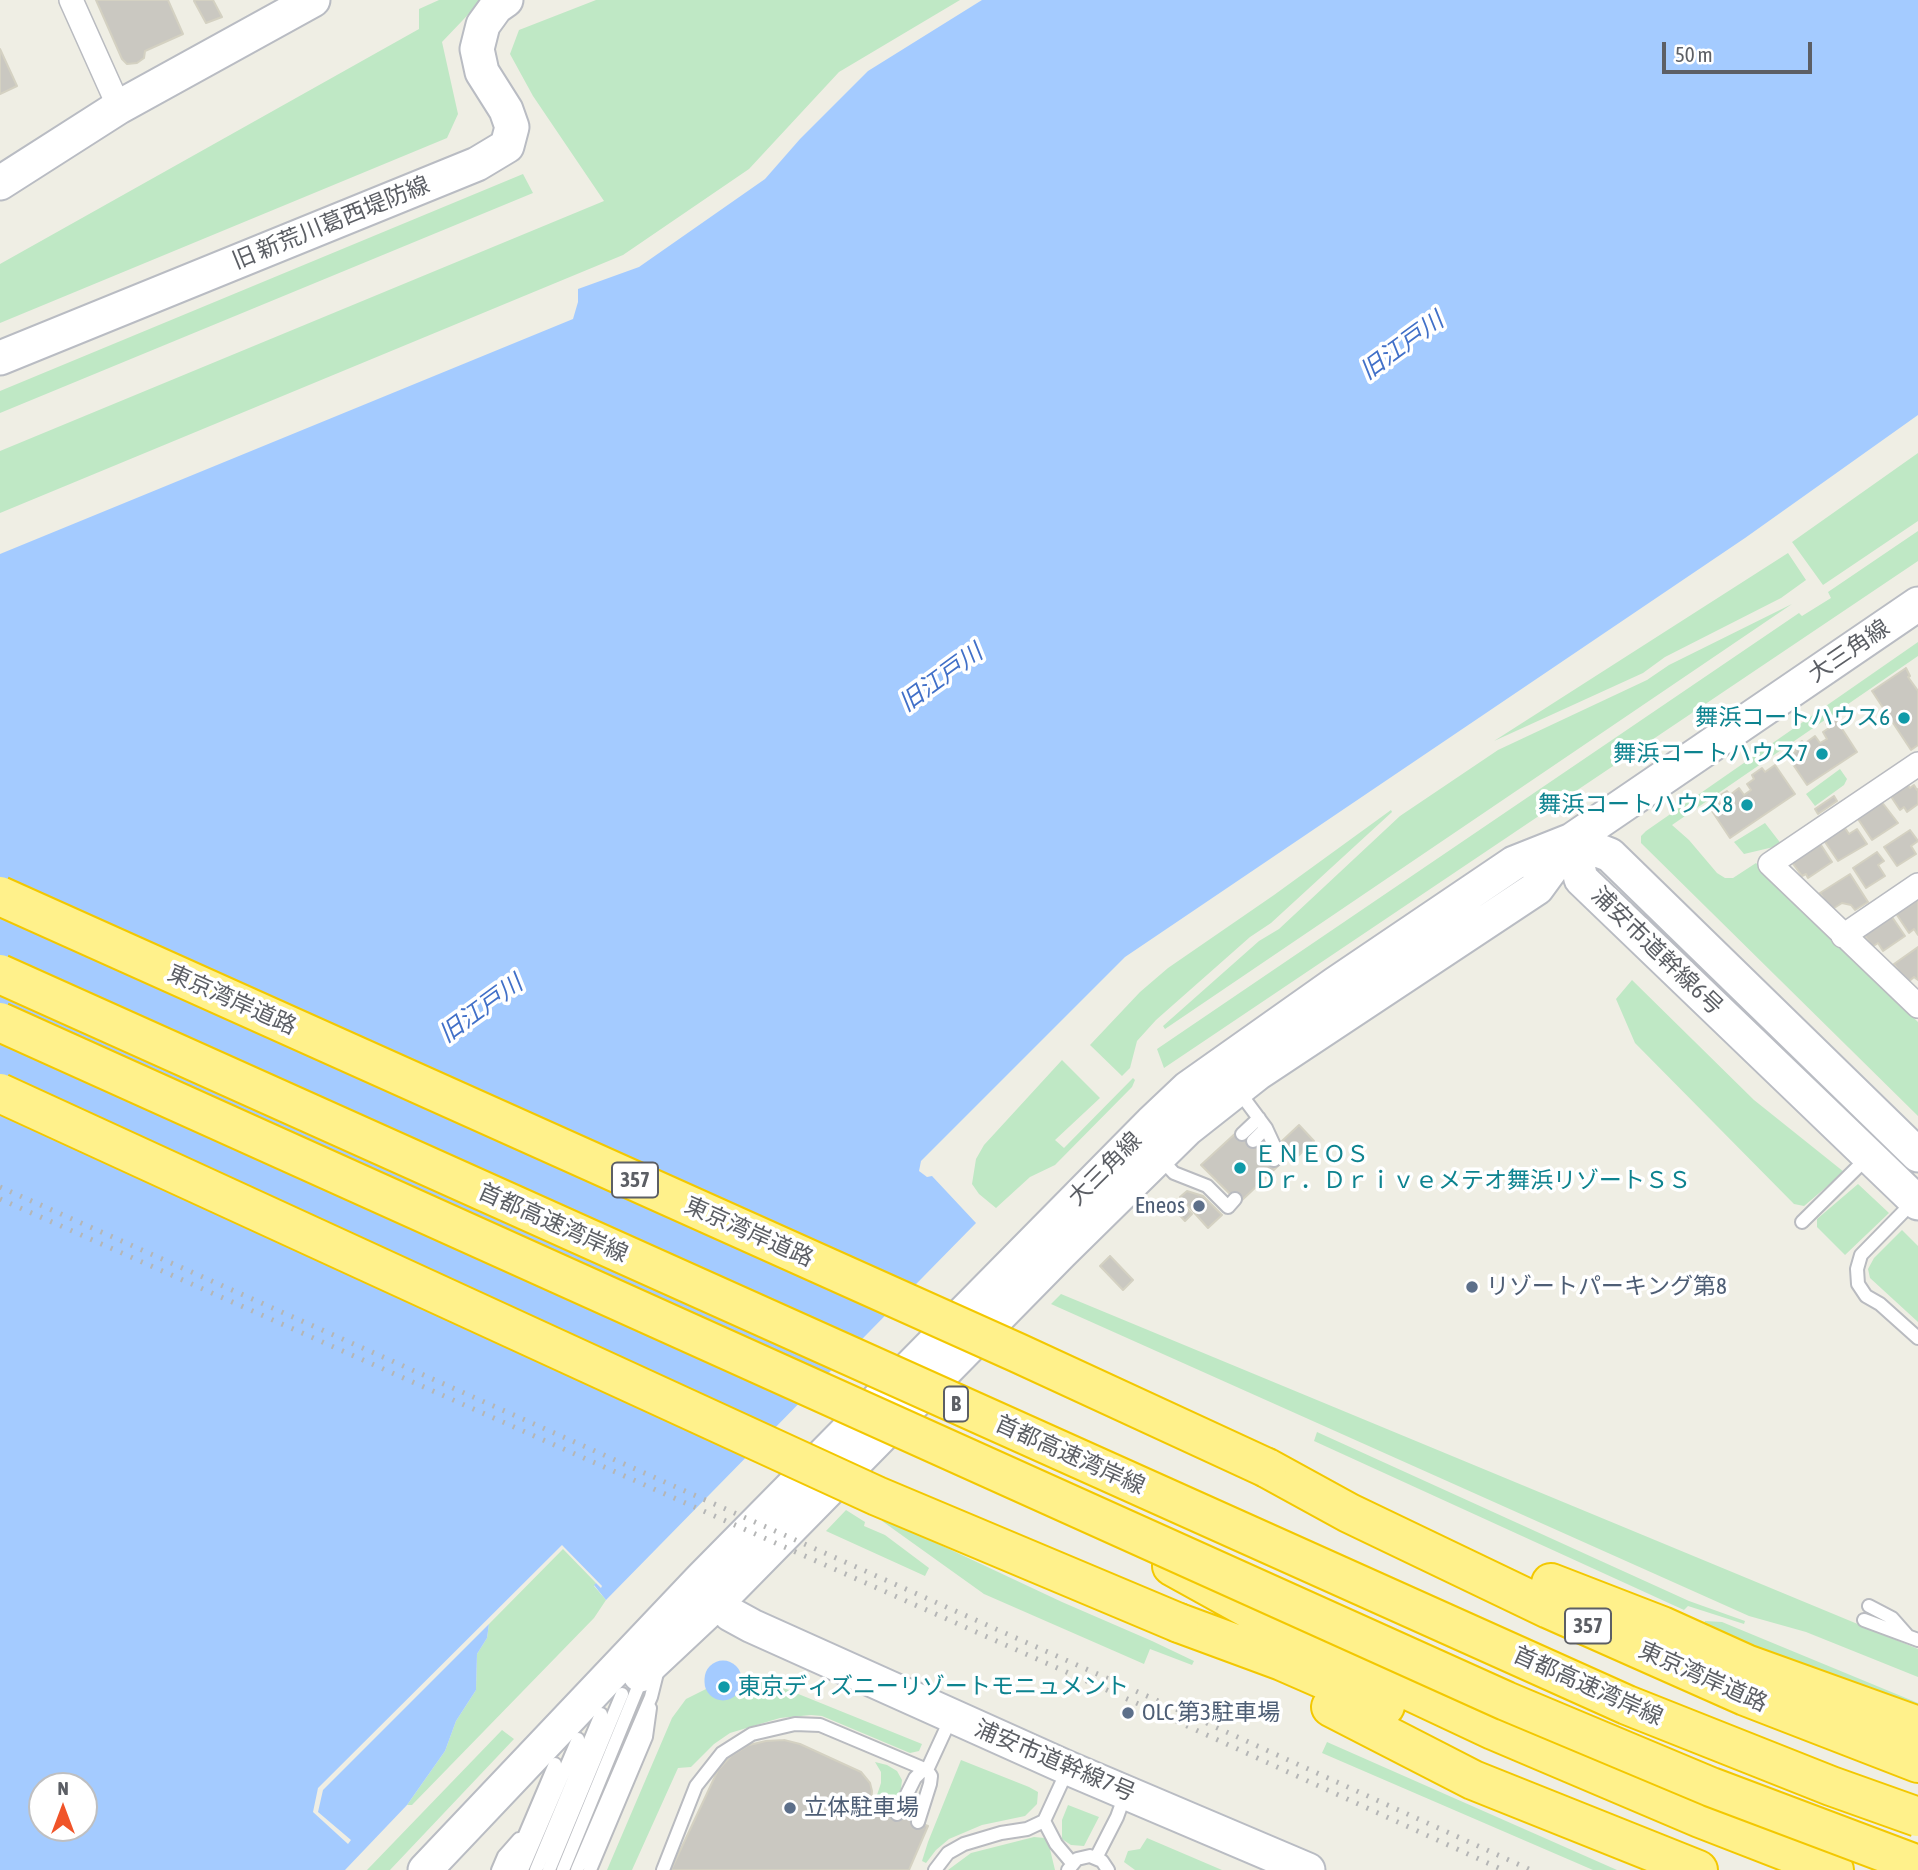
<!DOCTYPE html>
<meta charset="utf-8">
<style>
body{margin:0}
#map{position:relative;width:1918px;height:1870px;overflow:hidden;background:#efeee4;font-family:"Asap Condensed",sans-serif}
canvas{display:block}
.north{position:absolute;left:28px;top:1772px;width:70px;height:70px;box-sizing:border-box;background:#fff;border:2px solid #bebfc1;border-radius:50%;rotate:0deg;font-size:19px;font-weight:700;line-height:28px;text-align:center;color:#5c5f65}
.north::after{content:'';display:block;margin:auto;width:24px;height:32px;background:#f05429;clip-path:polygon(50% 0,100% 100%,50% 72%,0 100%)}
.scale{position:absolute;left:1662px;top:42px;width:150px;height:32px;box-sizing:border-box;border:4px solid #5c5f65;border-top:0;padding-left:9px;font-size:21px;line-height:24px;white-space:nowrap;color:#5c5f65;-webkit-text-stroke:5px #fff;paint-order:stroke}
</style>
<div id="map">
<canvas width="1918" height="1870"></canvas>
<div class="north">N</div>
<div class="scale">50 m</div>
</div>
<script>
const g = document.querySelector('canvas').getContext('2d');
g.lineJoin = 'round';
function paint(path, color) {
  g.fillStyle = color;
  g.fill(path, 'evenodd');
}
function poly(rows) {
  const path = new Path2D();
  for (const r of rows) {
    path.moveTo(r[0], r[1]);
    for (let i = 2; i < r.length; i += 2) path.lineTo(r[i], r[i + 1]);
  }
  return path;
}
function trace(path, color, width, dash) {
  g.strokeStyle = color;
  g.lineWidth = width;
  g.lineCap = dash ? 'butt' : 'round';
  g.setLineDash(dash || []);
  g.stroke(path);
}
function write(font, color, halo, rows, align = 'center') {
  g.font = font + ' "Asap Condensed","Noto Sans JP",sans-serif';
  g.lineWidth = 7;
  g.setLineDash([]);
  g.textBaseline = 'middle';
  g.strokeStyle = halo;
  g.fillStyle = color;
  for (const [text, x, y, turn = 0] of rows) {
    g.save();
    g.translate(x, y);
    g.rotate((+turn || 0) * Math.PI / 180);
    g.textAlign = isNaN(turn) ? turn : align;
    if (halo) g.strokeText(text, 0, 0);
    g.fillText(text, 0, 0);
    g.restore();
  }
}
const green = poly([
 [439,0,482,0,442,42,458,114,447,138,0,323,0,264,419,29,419,9],
 [596,0,960,0,839,72,749,169,623,255,0,513,0,451,604,201,533,96,510,54,519,30],
 [523,174,533,193,0,413,0,391],
 [1918,453,1918,521,1823,585,1792,542],
 [1918,531,1918,561,1164,1068,1157,1049,1799,613,1802,616,1831,598,1828,592],
 [1788,553,1806,580,1781,598,1665,657,1643,673,1494,741],
 [1792,604,1165,1029,1163,1026,1259,941,1279,929,1400,816,1498,750,1647,680,1669,665],
 [1918,642,1918,656,1672,825,1689,840,1717,873,1725,878,1733,878,1756,863,1918,1022,1918,1116,1641,843,1641,836,1646,831],
 [1840,769,1847,779,1844,785,1815,806,1806,794],
 [1391,810,1392,812,1271,923,1250,937,1156,1020,1137,1041,1130,1068,1122,1076,1090,1045,1140,992,1168,968,1274,895],
 [1765,823,1782,845,1744,854,1734,842],
 [1632,980,1754,1100,1844,1172,1804,1206,1794,1204,1635,1043,1616,999],
 [1062,1060,1100,1098,1055,1140,1064,1148,1133,1078,1135,1080,1132,1087,1055,1165,1030,1177,996,1208,979,1194,972,1184,976,1159,984,1145],
 [1858,1184,1889,1213,1845,1255,1817,1227,1817,1219],
 [1902,1230,1918,1246,1918,1322,1870,1278,1868,1269,1874,1258],
 [1061,1294,1918,1649,1918,1677,1806,1632,1749,1616,1051,1304],
 [1317,1432,1689,1601,1745,1621,1744,1624,1688,1606,1684,1610,1314,1441],
 [846,1510,865,1522,864,1526,885,1535,929,1568,925,1576,826,1531],
 [883,1518,1062,1602,1152,1641,1194,1661,1192,1665,1150,1649,1144,1664,984,1594,882,1521],
 [563,1549,596,1583,594,1586,606,1600,594,1618,412,1805,407,1805,445,1751,456,1721,476,1690,477,1654,487,1638,489,1624],
 [1705,1621,1722,1622,1918,1703,1918,1712,1702,1628],
 [742,1679,760,1680,786,1689,922,1744,919,1751,910,1753,822,1716,811,1715,780,1718,730,1733,714,1744,691,1767,678,1768,632,1870,607,1870,672,1718,686,1699,708,1688],
 [502,1730,514,1739,390,1870,367,1870],
 [1327,1742,1617,1870,1593,1870,1322,1753],
 [961,1760,1029,1787,1038,1792,1037,1804,1025,1816,982,1825,949,1839,936,1850,926,1863,922,1861,928,1842],
 [875,1762,887,1765,897,1771,902,1780,901,1789,889,1811,874,1804,881,1783,881,1772],
 [1068,1805,1099,1817,1084,1846,1071,1845,1062,1839,1062,1820],
 [1034,1837,1045,1838,1048,1841,1055,1870,948,1870,971,1853],
 [1147,1838,1222,1870,1135,1870,1124,1862,1128,1851,1140,1849]
]);
const water = poly([
 [982,0,1918,0,1918,415,1745,538,1125,957,921,1161,919,1171,927,1177,932,1176,976,1223,606,1600,594,1585,596,1583,601,1588,602,1586,562,1545,318,1788,313,1812,348,1844,351,1840,318,1812,323,1790,489,1624,487,1638,477,1654,476,1690,456,1721,445,1751,407,1805,345,1870,0,1870,0,554,573,319,578,302,578,289,639,267,765,179,800,139,868,71],
 [42,1786,84,1786,84,1828,42,1828]
]);
const river = poly([
 [723,1679,723,1682]
]);
const building = poly([
 [96,0,168,0,183,34,145,51,144,58,137,63,127,64,122,59,96,0],
 [196,0,213,0,222,17,206,23,194,1,196,0],
 [0,49,17,86,0,94,0,49],
 [1906,668,1910,676,1908,677,1918,691,1918,745,1911,750,1872,691,1906,668],
 [1835,718,1857,752,1807,785,1788,757,1796,751,1793,747,1802,741,1804,744,1815,736,1820,743,1827,739,1823,732,1829,728,1826,724,1835,718],
 [1775,765,1795,794,1730,838,1710,808,1720,802,1717,797,1727,791,1730,795,1739,788,1744,795,1751,790,1747,784,1754,779,1752,775,1762,768,1765,772,1775,765],
 [1907,784,1910,788,1914,785,1917,790,1918,789,1918,804,1907,812,1904,807,1900,810,1890,795,1907,784],
 [1834,796,1837,801,1818,814,1815,809,1834,796],
 [1881,801,1898,823,1872,840,1858,819,1881,801],
 [1843,825,1849,834,1857,829,1867,844,1838,861,1823,839,1843,825],
 [1910,830,1918,841,1911,846,1916,854,1897,866,1884,847,1910,830],
 [1819,842,1832,862,1808,878,1806,874,1802,876,1791,861,1819,842],
 [1877,852,1884,861,1878,865,1885,876,1866,888,1853,868,1877,852],
 [1850,874,1868,902,1855,910,1851,905,1842,903,1831,910,1820,893,1850,874],
 [1918,899,1918,935,1914,929,1909,933,1895,912,1918,899],
 [1890,914,1905,936,1883,951,1878,943,1872,947,1863,933,1890,914],
 [1918,947,1918,980,1914,977,1907,983,1894,964,1918,947],
 [1299,1125,1314,1141,1298,1156,1282,1141,1299,1125],
 [1238,1131,1265,1149,1279,1165,1239,1203,1201,1165,1238,1131],
 [1187,1191,1203,1196,1222,1215,1208,1228,1180,1197,1187,1191],
 [1179,1200,1192,1214,1185,1221,1171,1206,1179,1200],
 [1110,1256,1133,1280,1123,1290,1100,1266,1110,1256],
 [784,1740,800,1744,861,1772,870,1783,872,1791,871,1804,928,1826,909,1870,671,1870,718,1770,731,1756,749,1745,766,1741,784,1740]
]);
const lane = poly([
 [1237,1089,1266,1128,1279,1156,1274,1160],
 [1242,1134,1259,1118],
 [1253,1141,1266,1128],
 [1159,1157,1174,1173,1207,1186,1228,1207,1235,1199],
 [1915,1200,1861,1255,1857,1269,1858,1284,1866,1296,1880,1304,1918,1338],
 [1802,1222,1869,1156],
 [1869,1606,1892,1618,1907,1635],
 [1864,1620,1918,1640],
 [897,1814,915,1778,921,1772,927,1770],
 [1044,1821,1056,1844,1072,1863],
 [918,1822,930,1784,931,1776,927,1770,951,1718],
 [1096,1858,1117,1817,1126,1792],
 [498,1870,504,1856,519,1839],
 [510,1870,555,1764],
 [522,1870,578,1739],
 [536,1870,601,1714],
 [549,1870,622,1694],
 [563,1870,643,1675],
 [577,1870,651,1697,658,1669],
 [590,1870,646,1737,650,1708],
 [663,1870,696,1786,722,1753,752,1734,795,1724,820,1725,927,1770],
 [935,1870,948,1853,964,1844,1001,1833,1027,1829,1044,1821,1068,1769],
 [1068,1870,1077,1859,1090,1856,1102,1861,1108,1870]
]);
const street = poly([
 [71,0,119,107],
 [1918,764,1770,864,1918,1006],
 [1843,936,1918,885]
]);
const secondary = poly([
 [0,183,119,107,313,0],
 [0,358,477,164,507,146,512,127,506,110,482,72,477,49,483,25,496,7,506,0],
 [1572,840,1581,879,1918,1203],
 [1572,840,1610,855,1918,1155],
 [705,1584,730,1614,752,1626,1068,1768,1308,1870],
 [640,1675,719,1601,1061,1253,1187,1129,1258,1073,1537,888,1572,840],
 [425,1870,701,1579,1151,1123,1188,1088,1335,984,1514,863,1572,840,1918,604]
]);
const highway = poly([
 [1267,1468,1349,1513,1549,1609,1745,1696,1918,1763],
 [1172,1566,1257,1613,1393,1683,1493,1730,1700,1818,1834,1870],
 [1551,1583,1662,1626,1746,1664,1918,1726],
 [1179,1623,1282,1661,1385,1706],
 [1331,1707,1473,1780,1698,1870]
]);
const rail = poly([
 [0,1187,1156,1700,1531,1870],
 [0,1199,1152,1710,1503,1870]
]);
const highwayBridge = poly([
 [0,896,1018,1353,1267,1468],
 [0,974,1627,1705,1831,1786,1918,1817],
 [0,1022,1506,1701,1711,1787,1918,1865],
 [0,1093,877,1496,1179,1623]
]);
const markers = [
 [1904,718,7,"#0f9aa8"],
 [1822,754,7,"#0f9aa8"],
 [1747,805,7,"#0f9aa8"],
 [1240,1168,7,"#0f9aa8"],
 [1199,1206,7,"#5c6f8a"],
 [1472,1287,7,"#5c6f8a"],
 [724,1687,7,"#0f9aa8"],
 [1128,1713,7,"#5c6f8a"],
 [790,1808,7,"#5c6f8a"]
];
const shields = [
 [635,1180,46],
 [956,1404,24],
 [1588,1626,46]
];
const shieldNames = [
 ["357",635,1180],
 ["B",956,1404],
 ["357",1588,1626]
];
const streetNames = [
 ["旧 新荒川葛西堤防線",331,223,-22],
 ["大三角線",1849,651,-34],
 ["浦安市道幹線6号",1657,951,44],
 ["東京湾岸道路",232,1000,24],
 ["大三角線",1105,1169,-45],
 ["首都高速湾岸線",553,1223,24],
 ["東京湾岸道路",749,1232,24],
 ["首都高速湾岸線",1070,1455,24],
 ["東京湾岸道路",1703,1677,24],
 ["首都高速湾岸線",1588,1686,24],
 ["浦安市道幹線7号",1055,1761,23]
];
const cultureNames = [
 ["舞浜コートハウス6",1890,718],
 ["舞浜コートハウス7",1808,754],
 ["舞浜コートハウス8",1733,805],
 ["ＥＮＥＯＳ",1254,1155,"left"],
 ["Ｄｒ．Ｄｒｉｖｅメテオ舞浜リゾートＳＳ",1254,1181,"left"],
 ["東京ディズニーリゾートモニュメント",738,1687,"left"]
];
const serviceNames = [
 ["Eneos",1185,1206,"right"],
 ["リゾートパーキング第8",1486,1287],
 ["OLC 第3駐車場",1142,1713],
 ["立体駐車場",804,1808]
];
const waterNames = [
 ["旧江戸川",1402,346,-36],
 ["旧江戸川",941,678,-36],
 ["旧江戸川",481,1009,-36]
];
paint(green, '#bfe8c5');
paint(water, '#a4cbff');
trace(river, '#a4cbff', 37);
paint(building, '#cac8c1');
trace(building, '#d4d1c2', 2);
trace(lane, '#b9bbc0', 16);
trace(street, '#b9bbc0', 26);
trace(secondary, '#b9bcc3', 37);
trace(highway, '#f3c800', 42);
trace(lane, '#fff', 12);
trace(street, '#fff', 23);
trace(secondary, '#fff', 33);
trace(highway, '#fff18b', 38);
trace(rail, '#b5b6b6', 5, [2, 9]);
trace(highwayBridge, '#f3c800', 42, []);
trace(highwayBridge, '#fff18b', 38);
for (const [x, y, r, color] of markers) {
  const dot = new Path2D();
  dot.arc(x, y, r, 0, 2 * Math.PI);
  g.fillStyle = color;
  g.fill(dot);
  trace(dot, '#fff', 2.5);
}
for (const [x, y, w] of shields) {
  const box = new Path2D();
  box.roundRect(x - w / 2, y - 17.5, w, 35, 5);
  g.fillStyle = '#fff';
  g.fill(box);
  trace(box, '#5c5f65', 2);
}
write('bold 21px', '#5c5f65', null, shieldNames);
write('23px', '#5c5f65', '#fff', streetNames);
write('23px', '#0d838f', '#fff', cultureNames, 'right');
write('23px', '#4e5e75', '#fff', serviceNames, 'left');
write('italic 24px', '#4170c8', '#fff', waterNames);
</script>
